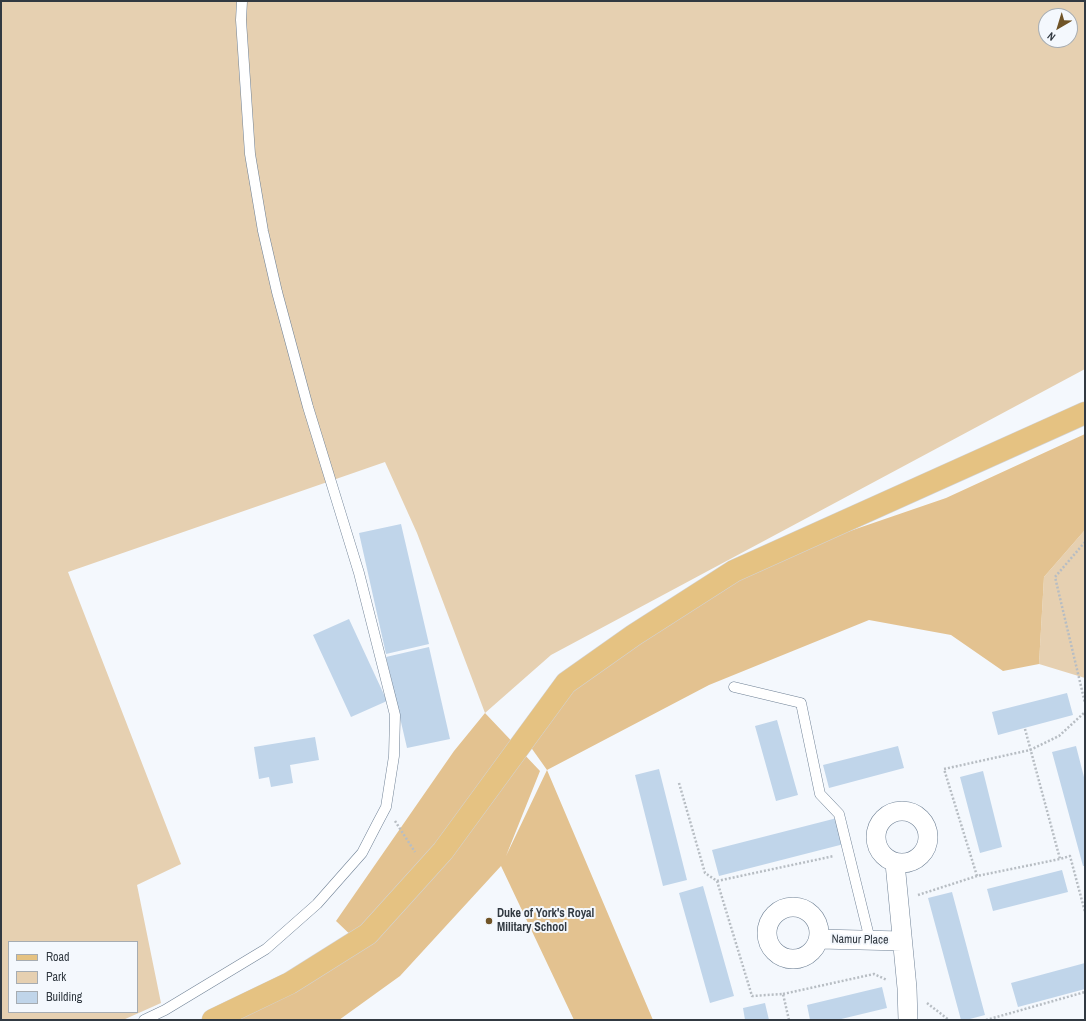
<!DOCTYPE html>
<style>
body{margin:0}
#map{position:relative;width:1086px;height:1021px;overflow:hidden;background:#f4f8fd;font-family:"Archivo Narrow",sans-serif}
canvas{display:block}
.frame{position:absolute;inset:0;border:2px solid #313941;pointer-events:none}
.legend{position:absolute;left:8px;top:941px;width:130px;height:72px;box-sizing:border-box;background:#f4f8fd;border:1px solid #a6acb2;margin:0;padding:5px 7px;list-style:none;font-size:12px;color:#313941}
.legend li{display:flex;align-items:center;gap:8px;height:20px}
.legend b{width:20px;border:1px solid #a6acb2}
.north{position:absolute;left:1038px;top:8px;width:40px;height:40px;box-sizing:border-box;background:#f4f8fd;border:1px solid #a6acb2;border-radius:50%;rotate:218deg;font-size:11px;font-weight:700;line-height:16px;text-align:center;color:#313941}
.north::after{content:'';display:block;margin:auto;width:14px;height:18px;background:#705427;clip-path:polygon(50% 0,100% 100%,50% 72%,0 100%)}
</style>
<div id="map">
<canvas width="1086" height="1021"></canvas>
<div class="frame"></div>
<ul class="legend">
<li><b style="height:5px;background:#e5c282"></b>Road</li>
<li><b style="height:11px;background:#e6d0b1"></b>Park</li>
<li><b style="height:11px;background:#c0d5ea"></b>Building</li>
</ul>
<div class="north">N</div>
</div>
<script>
const g = document.querySelector('canvas').getContext('2d');
g.lineJoin = 'round';
function paint(path, color) {
  g.fillStyle = color;
  g.fill(path, 'evenodd');
}
function poly(rows) {
  const path = new Path2D();
  for (const r of rows) {
    if (r.length === 3) {
      path.moveTo(r[0] + r[2], r[1]);
      path.arc(r[0], r[1], r[2], 0, 2 * Math.PI);
      continue;
    }
    path.moveTo(r[0], r[1]);
    for (let i = 2; i < r.length; i += 2) path.lineTo(r[i], r[i + 1]);
  }
  return path;
}
function trace(path, color, width, dash) {
  g.strokeStyle = color;
  g.lineWidth = width;
  g.lineCap = dash ? 'butt' : 'round';
  g.setLineDash(dash || []);
  g.stroke(path);
}
function write(font, color, halo, rows, align = 'center') {
  g.font = font + ' "Archivo Narrow",sans-serif';
  g.lineWidth = 4;
  g.setLineDash([]);
  g.textBaseline = 'middle';
  g.strokeStyle = halo;
  g.fillStyle = color;
  for (const [text, x, y, turn = 0] of rows) {
    g.save();
    g.translate(x, y);
    g.rotate((+turn || 0) * Math.PI / 180);
    g.textAlign = isNaN(turn) ? turn : align;
    if (halo) g.strokeText(text, 0, 0);
    g.fillText(text, 0, 0);
    g.restore();
  }
}
const green = poly([
 [1,1,1085,1,1085,369,551,655,485,713,417,533,385,462,68,572,181,864,137,885,161,1003,123,1020,1,1020],
 [1046,16,1070,16,1070,40,1046,40],
 [9,942,137,942,137,1012,9,1012],
 [1085,530,1085,678,1039,664,1044,577]
]);
const forest = poly([
 [1085,434,1085,530,1044,577,1039,664,1003,671,951,635,869,620,709,685,547,770,653,1020,574,1020,501,866,400,976,339,1020,201,1020,357,941,336,921,454,751,485,713,540,771,506,856,547,770,525,739,572,679,748,566,946,498]
]);
const building = poly([
 [401,524,429,644,386,654,359,533],
 [349,619,387,701,351,717,313,635],
 [429,647,450,739,407,748,386,657],
 [1067,693,1073,715,998,735,992,712],
 [777,720,798,795,776,801,755,726],
 [315,737,319,760,290,765,293,783,271,787,269,777,259,779,254,747],
 [898,746,904,768,829,788,823,765],
 [1076,746,1085,781,1085,866,1083,866,1052,752],
 [659,769,687,880,663,886,635,775],
 [983,771,1002,847,980,853,960,777],
 [837,818,844,844,719,876,712,850],
 [1062,870,1068,892,993,911,987,889],
 [703,886,734,996,710,1003,679,893],
 [952,892,985,1015,966,1020,961,1020,928,898],
 [1085,963,1085,989,1018,1007,1011,983],
 [882,987,887,1008,837,1020,810,1020,807,1005],
 [765,1003,769,1020,745,1020,743,1008]
]);
const path = poly([
 [1085,542,1055,577,1085,703],
 [1025,729,1060,859,1070,856,1085,912],
 [679,783,705,873,717,881,752,996,783,994,789,1020],
 [395,821,415,852],
 [977,876,944,769,1030,750,1059,736,1085,712],
 [717,881,834,856],
 [918,895,977,876,1060,859],
 [783,994,874,974,887,980],
 [927,1003,949,1020],
 [986,1020,1085,992]
]);
const lane = poly([
 [734,687,801,703,820,794,839,814,870,940],
 [144,1020,165,1010,266,949,317,904,362,853,377,824,386,807,394,756,395,715,359,573,308,407,277,292,263,231,250,154,241,20,242,1]
]);
const street = poly([
 [902,837,26],
 [895,863,907,988,908,1020],
 [793,933,26],
 [819,939,902,941]
]);
const primary = poly([
 [213,1020,290,983,368,934,443,851,566,683,634,635,734,571,1085,413]
]);
const markers = [
 [489,921,4,"#705427"]
];
const poiNames = [
 ["Duke of York's Royal",497,914],
 ["Military School",497,928]
];
const streetNames = [
 ["Namur Place",860,940,1]
];
paint(green, '#e6d0b1');
paint(forest, '#e3c290');
paint(building, '#c0d5ea');
trace(lane, '#6f8195', 11);
trace(street, '#6f8195', 20);
trace(primary, '#d2d3d5', 23);
trace(path, '#b7bdc3', 2.5, [2, 2]);
trace(lane, '#fff', 10);
trace(street, '#fff', 19);
trace(primary, '#e5c282', 22);
for (const [x, y, r, color] of markers) {
  const dot = new Path2D();
  dot.arc(x, y, r, 0, 2 * Math.PI);
  g.fillStyle = color;
  g.fill(dot);
  trace(dot, '#f4f8fd', 1.5);
}
write('bold 12px', '#313941', '#f4f8fd', poiNames, 'left');
write('12px', '#313941', '#f4f8fd', streetNames);
</script>
